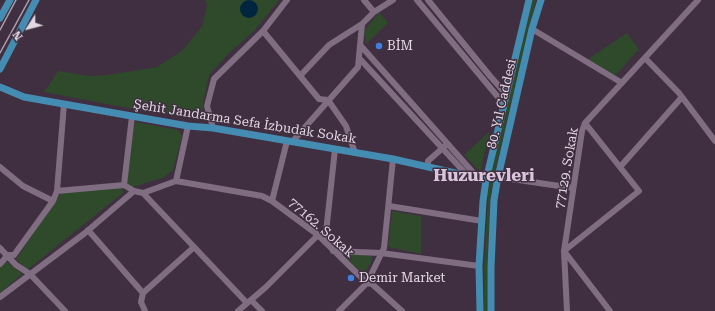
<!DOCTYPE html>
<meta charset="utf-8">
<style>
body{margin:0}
#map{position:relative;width:715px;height:311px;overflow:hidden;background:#402f41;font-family:"Roboto Serif",serif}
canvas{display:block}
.north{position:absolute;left:8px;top:8px;width:40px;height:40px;-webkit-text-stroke:3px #402f41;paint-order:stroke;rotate:234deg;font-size:11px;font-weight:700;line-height:16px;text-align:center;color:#e2d7e2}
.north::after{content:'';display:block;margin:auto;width:14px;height:18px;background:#e2d7e2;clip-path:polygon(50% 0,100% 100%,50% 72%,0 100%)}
</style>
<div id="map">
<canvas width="715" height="311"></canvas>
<div class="north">N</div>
</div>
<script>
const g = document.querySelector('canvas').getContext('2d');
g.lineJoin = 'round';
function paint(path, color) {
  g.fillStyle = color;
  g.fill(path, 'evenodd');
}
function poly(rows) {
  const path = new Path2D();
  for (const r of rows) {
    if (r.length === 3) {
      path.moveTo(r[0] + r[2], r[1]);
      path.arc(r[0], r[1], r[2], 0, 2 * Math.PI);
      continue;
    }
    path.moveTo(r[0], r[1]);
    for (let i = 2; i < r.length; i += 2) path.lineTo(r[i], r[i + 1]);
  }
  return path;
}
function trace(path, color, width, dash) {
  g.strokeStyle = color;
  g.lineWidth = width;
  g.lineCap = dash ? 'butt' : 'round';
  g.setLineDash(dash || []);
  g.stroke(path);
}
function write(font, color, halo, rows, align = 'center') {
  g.font = font + ' "Roboto Serif",serif';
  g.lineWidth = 3;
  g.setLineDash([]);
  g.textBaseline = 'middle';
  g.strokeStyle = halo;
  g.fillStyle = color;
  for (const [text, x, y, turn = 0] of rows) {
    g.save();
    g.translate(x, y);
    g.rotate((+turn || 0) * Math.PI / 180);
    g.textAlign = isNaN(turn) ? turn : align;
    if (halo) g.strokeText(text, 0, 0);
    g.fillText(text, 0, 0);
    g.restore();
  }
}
const green = poly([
 [205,0,279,0,255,30,227,55,209,75,203,104,203,120,122,107,44,92,58,71,90,76,107,75,157,67,182,51,202,26,207,5],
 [533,0,536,0,498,158,491,193,487,267,487,311,484,311,484,266,488,192,494,157],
 [379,12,388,23,366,44,364,31],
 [627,33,640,51,637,51,617,74,614,75,588,59],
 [135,122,178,130,182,136,173,170,164,177,130,188,125,178],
 [490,131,480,172,464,155],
 [121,187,124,192,27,270,16,259,61,193],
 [392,211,421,216,421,254,388,247],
 [348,253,372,256,371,263,363,274,346,258],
 [6,261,22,274,0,293,0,268]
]);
const water = poly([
 [249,9,9]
]);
const minor = poly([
 [417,0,503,103],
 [428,0,490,76,506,94],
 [374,12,393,0],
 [532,29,622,83],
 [263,31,319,99,328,100,346,126,355,153],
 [361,46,478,178],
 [645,58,679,93,715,141],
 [360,59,467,175],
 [300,76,329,45,362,24],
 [585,123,639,191,564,251,610,311],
 [213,128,207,106,214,79,263,31,287,0],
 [292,142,358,67,362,24,374,12,364,0],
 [428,166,428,161,445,146],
 [0,167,23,186,53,201],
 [620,167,682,97],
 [498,177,573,188],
 [176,181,188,126],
 [124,185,132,116],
 [57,191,124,185,134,191,143,193,247,303],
 [143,193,176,181,262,196,272,201,318,235,367,283,372,284,402,311],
 [272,201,287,141],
 [389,206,482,221],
 [88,230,143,293,193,248],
 [325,242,335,149],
 [0,248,16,265,30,274,65,311],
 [333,251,381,253,479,266],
 [0,264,8,255,14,255,53,201,57,191,64,104],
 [143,293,141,302,145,311],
 [0,297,85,233,134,191],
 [251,300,262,311],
 [238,311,266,287,318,235],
 [339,311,367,283,384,248,393,159],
 [567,311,564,251,582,131,585,123,698,0]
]);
const major = poly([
 [0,18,10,0],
 [0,69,36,0],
 [0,87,24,97,188,126,213,128,393,159,486,180],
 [480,311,479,266,483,201,486,180,529,0],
 [491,311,491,267,494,200,498,177,532,29,541,0]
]);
const rail = poly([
 [0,30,16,0],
 [0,53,29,0]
]);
const markers = [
 [379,46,4,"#3f7fe0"],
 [351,278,4,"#3f7fe0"]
];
const poiNames = [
 ["BİM",387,46],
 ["Demir Market",359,278]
];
const streetNames = [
 ["80. Yıl Caddesi",502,104,-77],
 ["Şehit Jandarma Sefa İzbudak Sokak",245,122,9],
 ["77129. Sokak",567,168,-80],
 ["77162. Sokak",321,228,41]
];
const districtNames = [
 ["Huzurevleri",484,176]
];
paint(green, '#2e4a2b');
paint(water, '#00263f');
trace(minor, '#806d82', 6);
trace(major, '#458cb3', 7);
trace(rail, '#ac9fac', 1.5);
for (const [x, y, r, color] of markers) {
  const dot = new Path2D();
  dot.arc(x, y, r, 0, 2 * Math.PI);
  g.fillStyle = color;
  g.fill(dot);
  trace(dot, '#402f41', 1.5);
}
write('13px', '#e2d7e2', '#402f41', poiNames, 'left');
write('13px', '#e2d7e2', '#402f41', streetNames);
write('bold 17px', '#dbc5dc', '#402f41', districtNames);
</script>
